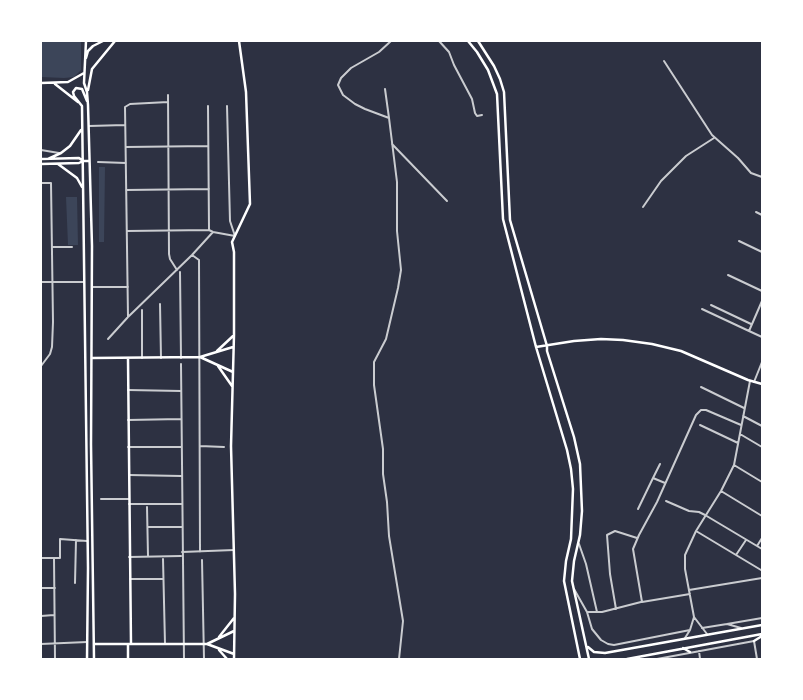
<!DOCTYPE html>
<style>
body{margin:0}
#map{position:relative;width:803px;height:700px;overflow:hidden;background:#2d3142;font-family:"PT Sans",sans-serif}
canvas{display:block}
.frame{position:absolute;inset:0;border:42px solid #fff;pointer-events:none}
</style>
<div id="map">
<canvas width="803" height="700"></canvas>
<div class="frame"></div>
</div>
<script>
const g = document.querySelector('canvas').getContext('2d');
g.lineJoin = 'round';
function paint(path, color) {
  g.fillStyle = color;
  g.fill(path, 'evenodd');
}
function poly(rows) {
  const path = new Path2D();
  for (const r of rows) {
    path.moveTo(r[0], r[1]);
    for (let i = 2; i < r.length; i += 2) path.lineTo(r[i], r[i + 1]);
  }
  return path;
}
function trace(path, color, width, dash) {
  g.strokeStyle = color;
  g.lineWidth = width;
  g.lineCap = dash ? 'butt' : 'round';
  g.setLineDash(dash || []);
  g.stroke(path);
}
const green = poly([
 [41,41,81,41,81,70,74,77,64,78,41,77],
 [99,167,105,167,104,242,99,242],
 [66,197,77,197,78,245,68,245]
]);
const minor = poly([
 [439,41,449,52,454,65,472,99,475,113,477,116,482,115],
 [664,61,712,135,738,158,751,173,762,177],
 [385,89,389,118,365,109,355,104,343,95,338,85,341,78,351,68,379,52,391,41],
 [168,95,169,254,170,259,177,270],
 [208,106,209,229],
 [389,118,397,182,397,231,401,270,398,288,386,339,374,362,374,385,383,449,383,474,387,502,389,536,403,621,399,659],
 [89,126,125,125],
 [392,144,447,201],
 [126,147,208,146],
 [41,150,59,153],
 [98,162,126,163],
 [41,183,51,183,53,322,52,347,50,354,41,366],
 [126,190,209,189],
 [643,207,661,181,686,156,714,138],
 [756,212,762,215],
 [127,231,209,230,213,232,235,236,230,221,227,106],
 [739,241,762,252],
 [52,247,72,247],
 [192,255,199,260,200,552],
 [180,272,181,358],
 [728,275,762,291],
 [41,282,84,282],
 [93,287,128,287],
 [762,301,749,331,762,337],
 [160,304,161,358],
 [711,305,751,324],
 [702,309,749,331],
 [128,317,125,107,130,104,168,102],
 [108,339,128,317,192,255,213,232],
 [142,358,142,310],
 [181,364,184,659],
 [754,382,762,362],
 [701,387,744,408],
 [128,390,181,391],
 [743,416,762,426],
 [128,420,181,419],
 [700,425,738,443],
 [740,434,762,447],
 [200,446,224,447],
 [128,447,181,447],
 [660,464,653,478,665,483],
 [734,465,762,482],
 [129,475,181,476],
 [721,491,762,516],
 [101,499,129,499],
 [666,501,689,511,699,512,705,515,762,549],
 [129,504,181,504],
 [147,507,148,556],
 [638,509,653,478],
 [148,527,182,527],
 [696,531,761,570],
 [579,544,586,564,597,612],
 [757,546,762,538],
 [182,552,234,550],
 [736,555,746,540],
 [129,557,181,556],
 [41,558,60,558,60,539,87,541],
 [54,558,55,659],
 [163,559,165,644],
 [202,560,204,659],
 [130,579,163,579],
 [75,583,76,540],
 [41,588,55,588],
 [574,589,587,612,592,629,601,640,608,644,614,645,690,630],
 [689,590,762,578],
 [690,594,642,602,633,549,639,535,657,502,696,415,701,410,706,410,741,425],
 [616,609,610,574,607,535,615,531,637,538],
 [587,612,602,612,641,602],
 [41,616,54,615],
 [727,624,762,618],
 [702,628,727,624,741,628],
 [707,634,694,617,685,569,685,555,696,531,721,491,734,465,750,381],
 [685,638,690,630,694,617],
 [41,644,87,642],
 [699,651,700,659],
 [657,659,754,641,757,659]
]);
const secondary = poly([
 [86,41,84,83,87,92,88,105,92,246,91,444,94,659],
 [468,41,477,52,488,70,497,94,503,219,536,347,567,450,571,469,573,489,571,539,566,561,564,581,580,659],
 [478,41,494,66,500,79,504,92,510,220,547,346,547,351,574,437,580,464,582,511,580,535,574,561,572,581,589,659],
 [86,58,88,51,93,46,103,41],
 [41,83,68,82,84,73],
 [55,84,78,102],
 [88,90,92,69,115,41],
 [82,106,88,568,87,659],
 [82,106,74,96,73,92,76,88,82,89,87,101],
 [41,159,79,158,83,161],
 [48,159,61,153,70,146,81,130],
 [41,164,79,163,83,161,89,161],
 [58,164,77,178,82,187],
 [536,347,574,341,601,339,623,340,652,344,681,351,748,380,762,384],
 [217,351,233,336],
 [200,357,233,372],
 [92,358,200,357,233,347],
 [128,359,131,644],
 [218,366,232,386],
 [219,637,234,618],
 [754,641,762,636],
 [94,644,207,644,234,654],
 [207,644,234,631],
 [588,647,594,652,605,653,762,625],
 [683,648,690,652],
 [219,650,227,659],
 [128,659,128,644],
 [234,659,235,594,231,446,234,335,234,252,232,242,250,204,246,92,239,41],
 [627,659,762,634]
]);
paint(green, '#3c4559');
trace(minor, '#caccd0', 2);
trace(secondary, '#fff', 2.5);
</script>
